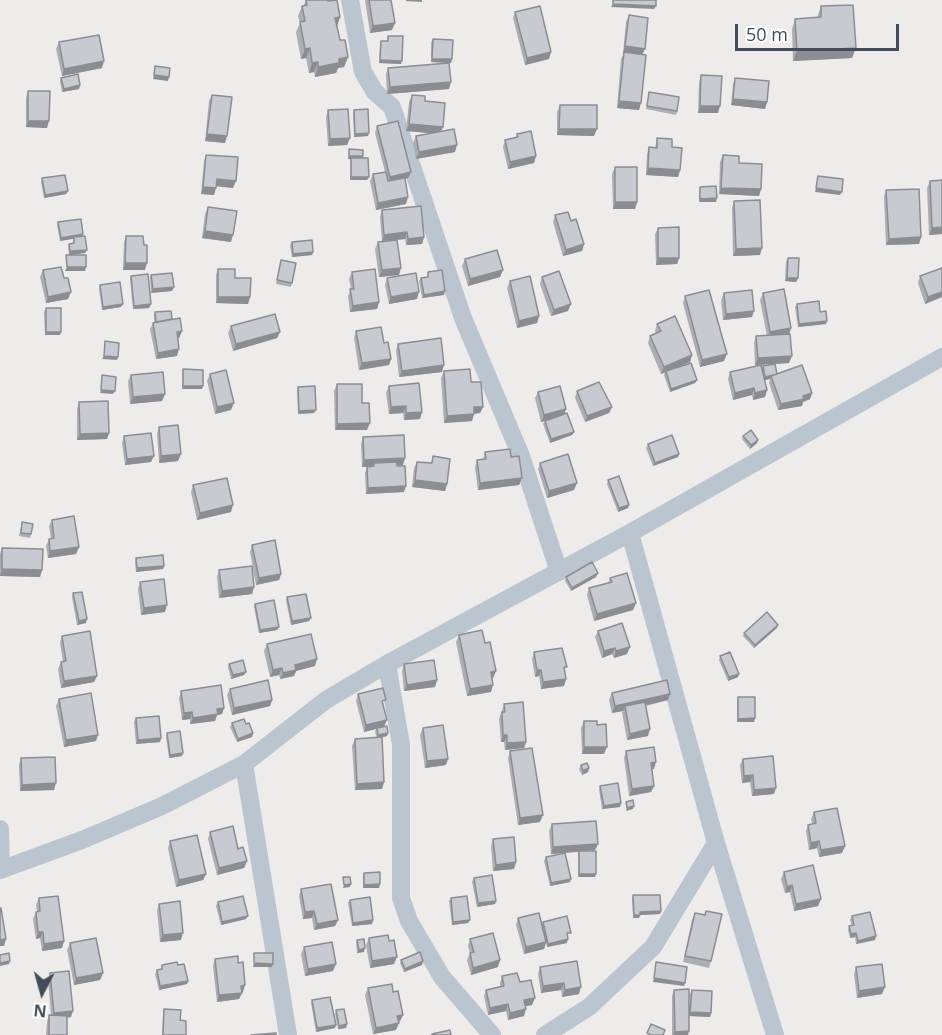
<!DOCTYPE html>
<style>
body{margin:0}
#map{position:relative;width:942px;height:1035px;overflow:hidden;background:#eeebeb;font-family:"Open Sans",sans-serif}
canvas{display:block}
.north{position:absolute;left:12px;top:963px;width:60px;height:60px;-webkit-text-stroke:4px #fff;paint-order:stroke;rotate:186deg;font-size:16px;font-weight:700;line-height:24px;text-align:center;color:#434d59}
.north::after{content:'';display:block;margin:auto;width:21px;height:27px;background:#434d59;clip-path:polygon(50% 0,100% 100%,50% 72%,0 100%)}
.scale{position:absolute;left:735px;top:24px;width:164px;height:27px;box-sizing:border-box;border:3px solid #434d59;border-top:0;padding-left:8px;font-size:18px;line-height:21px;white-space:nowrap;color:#434d59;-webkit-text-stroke:4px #fff;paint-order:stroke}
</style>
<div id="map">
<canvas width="942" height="1035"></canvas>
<div class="north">N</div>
<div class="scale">50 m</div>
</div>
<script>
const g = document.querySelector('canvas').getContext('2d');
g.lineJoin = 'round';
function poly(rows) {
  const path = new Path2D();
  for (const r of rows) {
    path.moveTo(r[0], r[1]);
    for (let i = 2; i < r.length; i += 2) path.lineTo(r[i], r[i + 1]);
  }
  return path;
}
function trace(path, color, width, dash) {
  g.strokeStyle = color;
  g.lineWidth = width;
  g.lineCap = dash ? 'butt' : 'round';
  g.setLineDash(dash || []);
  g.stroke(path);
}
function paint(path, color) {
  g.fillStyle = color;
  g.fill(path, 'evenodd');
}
const minor = poly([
 [350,0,363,72,375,92,392,107,463,318,521,456,559,572],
 [630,533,716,843,775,1035],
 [387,664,401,745,401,898,409,921,442,977,492,1035],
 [244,764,288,1035],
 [0,829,1,869],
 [0,870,82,840,162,806,244,764,326,700,387,664,630,533,942,357],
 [545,1035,589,1007,653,947,716,843]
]);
const wall = poly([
 [306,0,337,27,340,40,348,57,344,67,338,68,336,73,315,77,314,72,309,73,306,58,301,59,296,32,300,23,298,16,302,6,304,5],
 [365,0,391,0,392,30,370,33],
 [821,6,852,58,793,61,792,29,795,19,817,18],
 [515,12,549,59,525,65,513,18],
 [629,15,643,54,639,110,617,108,621,59,624,53,623,53,626,22],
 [388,36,401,64,379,63,380,44,381,41,387,41],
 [433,39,452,59,451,63,431,62,431,43],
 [59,42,102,68,62,76,56,49],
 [388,68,449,89,387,94,386,74],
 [701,75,718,113,698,113,699,82],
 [61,78,80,85,79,89,62,92,60,81],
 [735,78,767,102,765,109,731,105,733,84],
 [28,91,47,128,26,127,26,98],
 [649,92,677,111,676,115,646,109],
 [212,95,225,143,205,141,209,101],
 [412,95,425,101,441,131,455,152,416,159,413,143,416,136,431,133,406,131,409,102],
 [560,105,594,136,557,135,557,112],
 [328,110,350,138,347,145,328,146,326,117],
 [354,110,368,136,354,137,353,114],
 [377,126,411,172,408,178,405,179,406,204,376,210,370,181,373,174,385,172,375,133],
 [517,134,536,156,534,163,508,169,503,147,505,140,515,138],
 [657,138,672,147,680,170,678,177,646,175,647,154,649,147,655,148],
 [349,149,363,156,362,158,369,177,367,180,350,180,350,159,348,159],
 [206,155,233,188,216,186,214,195,201,194,204,161],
 [723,155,739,163,761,189,759,196,719,194,720,162],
 [615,167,637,202,635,209,613,209,612,174],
 [42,178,68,191,66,194,44,198,41,182],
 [930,181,942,234,929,235,927,188],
 [700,187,716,202,699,202,699,190],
 [886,190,921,237,919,244,886,245,884,197],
 [734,201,760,255,733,256,732,208],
 [208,207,231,242,202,238,205,214],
 [382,210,424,237,422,244,406,245,405,239,397,240,399,275,379,277,375,249,378,242,382,241,380,217],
 [555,215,571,221,584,244,582,251,563,256,553,222],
 [58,222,83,234,82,236,87,250,85,253,69,255,68,247,69,244,73,243,73,239,60,241,57,225],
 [658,228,679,258,677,264,656,265,655,234],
 [126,236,145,270,123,270,124,242],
 [292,242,313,252,312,255,292,257,290,245],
 [788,258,798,278,796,282,785,281,786,261],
 [465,259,503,270,500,277,468,286,462,266],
 [281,260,292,283,291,287,276,284],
 [942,268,942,297,925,304,918,283,920,276],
 [218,269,235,278,250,297,248,304,216,303,216,275],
 [43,270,68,299,46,303,40,277],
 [352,272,379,302,377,309,350,312,348,296,351,289,349,279],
 [428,272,444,295,422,298,419,281,421,278,427,277],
 [151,275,172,291,151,293,150,278],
 [131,276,151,304,149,308,133,309,130,279],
 [542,277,568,311,551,316,540,284],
 [387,278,417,299,389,304,385,285],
 [510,281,539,316,537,323,517,328,507,288],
 [100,285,121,307,102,310,99,289],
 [724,293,752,317,723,320,721,300],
 [763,293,789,334,789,363,775,364,777,374,812,393,810,399,803,402,802,406,778,410,769,383,770,379,765,380,767,390,765,397,753,400,752,395,733,400,728,379,730,372,760,365,755,365,754,343,756,336,767,336,760,300],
 [775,364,763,366,762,369,761,365],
 [685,296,724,361,700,367,683,303],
 [797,304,820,312,826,324,798,327,795,307],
 [46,308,60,335,45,335,44,312],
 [155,312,172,319,182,331,179,338,177,338,177,356,156,359,150,329,153,323,154,322,154,315],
 [657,324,692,355,690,362,674,368,697,380,695,383,670,392,664,375,665,372,661,374,648,343,650,336,656,333,655,331],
 [231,326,280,332,277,338,233,351,228,333],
 [356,331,384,343,391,359,389,365,359,370,354,338],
 [398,344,442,372,399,377,396,350],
 [183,369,202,389,182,389,182,373],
 [444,371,471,382,483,407,480,413,474,414,472,421,444,423,441,378],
 [210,374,231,410,215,414,207,381],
 [131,375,165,394,162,401,130,404,128,381],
 [337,384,367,430,335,430,334,391],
 [389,386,422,412,420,419,404,420,403,413,389,414,386,393],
 [298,387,316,410,314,413,298,414,297,390],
 [577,391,612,407,609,413,585,422,575,398],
 [538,392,564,414,574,432,572,435,550,443,543,424,545,421,541,422,535,398],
 [79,402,109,433,107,439,77,440,77,409],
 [159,427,178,461,159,463,157,434],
 [124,436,151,462,125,465,122,443],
 [743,436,758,440,757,443,750,449,742,439],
 [363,437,403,465,397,465,404,492,366,494,365,473,367,467,362,467,361,444],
 [648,444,678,457,653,466,646,448],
 [485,452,511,457,522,478,519,485,478,490,475,467,477,460,483,459],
 [433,456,447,484,445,491,412,487,414,468,417,462,431,463],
 [540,463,574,490,547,498,538,469],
 [608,480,628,508,618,512,607,484],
 [193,485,231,512,197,520,191,492],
 [52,520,79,547,76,554,48,558,46,546,49,539,51,539,49,526],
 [22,522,31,534,30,538,19,536],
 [252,545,281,574,279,580,256,585,250,552],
 [2,548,42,570,40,577,0,576,0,554],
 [136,558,164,566,163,569,136,572,135,562],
 [219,570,254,587,252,594,219,598,217,577],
 [566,577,596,577,571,591,565,581],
 [610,578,636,603,633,610,594,621,587,595,589,588,608,583],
 [140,582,165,612,141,615,138,589],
 [73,593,86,623,77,625,72,597],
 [287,597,311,618,309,621,291,625,286,600],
 [255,604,279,627,277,630,259,633,254,607],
 [777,628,754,648,743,636,744,633],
 [598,631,627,654,614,658,612,654,602,658,595,637],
 [459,635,485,643,496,671,493,678,492,678,491,692,467,696,456,642],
 [62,636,94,682,61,688,58,669,61,662,63,662,60,642],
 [267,644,315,666,296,671,294,676,280,679,279,675,270,677,264,651],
 [534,652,565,673,566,679,564,686,541,689,539,676,535,677,532,659],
 [720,656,738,677,728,681,719,660],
 [229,664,246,672,244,675,231,679,228,667],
 [404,664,437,680,435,687,404,691,402,671],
 [230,689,272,700,270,706,232,715,227,695],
 [181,691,224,708,222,714,217,715,215,721,190,724,190,719,182,720,179,698],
 [612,693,668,700,646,706,648,736,627,740,622,712,623,711,612,713,609,700],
 [358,694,384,706,384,727,388,733,387,736,381,738,384,782,382,789,355,790,352,746,355,739,377,738,375,732,376,729,364,732,356,701],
 [738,697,755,718,754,722,737,722,737,700],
 [59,699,96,741,64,747,56,706],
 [504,704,526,742,524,748,505,750,504,742,501,742,499,719],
 [136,718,161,738,160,742,136,744,134,722],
 [584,721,597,725,604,754,582,754,581,728],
 [232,723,246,724,253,733,252,737,237,742,230,727],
 [423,728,446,765,425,768,420,735],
 [167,733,182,756,169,758,166,737],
 [510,751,540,822,518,825,508,758],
 [626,751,654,769,651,769,654,786,651,792,629,796,624,758],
 [21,758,54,790,20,791,19,765],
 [743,759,774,794,752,796,750,782,742,783,740,765],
 [581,765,589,768,588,772,582,775,579,769],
 [600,786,621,803,620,807,602,809,599,789],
 [814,812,842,853,819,857,817,848,809,850,806,831,808,825,812,824,811,819],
 [552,824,598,844,595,850,583,851,595,877,578,877,578,855,579,852,551,854,549,831],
 [210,832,238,849,247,861,244,868,217,875,208,839],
 [493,839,516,862,514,869,493,871,491,846],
 [170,841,206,874,203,880,176,887,168,848],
 [546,857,570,882,550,886,544,861],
 [784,872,821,899,818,906,794,911,790,892,785,893,781,879],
 [364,873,380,884,379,888,363,888,363,876],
 [474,878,496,901,495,904,477,907,472,882],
 [301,889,338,920,335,926,314,930,312,918,303,919,299,896],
 [633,895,661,911,660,914,640,915,639,918,633,918,632,899],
 [39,898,64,941,62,948,42,951,40,938,36,939,33,919,36,912,37,912,36,905],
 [451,898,470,920,468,923,452,925,449,901],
 [350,900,373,920,372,924,352,926,348,903],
 [218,902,246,919,221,925,216,906],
 [159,904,181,940,160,942,157,910],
 [706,911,711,961,709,968,683,962,692,920,695,913,705,915],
 [852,916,875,940,856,944,855,937,850,938,848,930,849,926,852,926,850,920],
 [518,918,542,925,543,922,569,936,567,936,567,943,547,947,546,943,544,949,524,954,516,925],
 [369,938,394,964,370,968,366,945],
 [470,939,498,967,471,975,467,960,470,953,468,946],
 [357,940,364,952,357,953,356,943],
 [70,943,103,973,100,980,74,985,67,950],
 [304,947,333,971,305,976,301,954],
 [215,959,238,963,245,985,239,999,217,1002,213,966],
 [401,960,422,965,404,972,400,963],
 [162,965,178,965,188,981,187,984,159,990,155,974,157,970,161,970],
 [540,967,579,994,562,997,561,990,541,993,538,974],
 [856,967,882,994,857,998,854,974],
 [50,973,71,1017,67,1018,67,1035,46,1035,47,1022,49,1015,51,1015,48,980],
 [502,976,520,982,532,1005,525,1006,524,1016,508,1020,506,1011,488,1015,484,996,486,990,500,986,500,983],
 [368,988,393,992,403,1015,400,1021,398,1022,396,1030,373,1034,365,995],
 [674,990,688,1035,672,1035,672,996],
 [692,990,711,1013,710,1017,689,1016,690,994],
 [312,1000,335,1028,316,1032,311,1003],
 [164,1009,180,1020,186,1035,162,1035,163,1013],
 [336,1010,347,1024,346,1028,338,1029,335,1014]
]);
const shadedWall = poly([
 [406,0,422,0,422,2,406,1],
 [613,4,656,6,654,9,611,7],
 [340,17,337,27,335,18],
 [395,23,392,30,370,33,373,26],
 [625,46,645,49,642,55,623,53],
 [310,48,306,58,301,59,305,49],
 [856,48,852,58,793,61,797,51],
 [551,52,549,59,525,65,527,58],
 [348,57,344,67,338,68,336,73,315,77,318,67,339,59],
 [432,59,452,59,451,63,431,62],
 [380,60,402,61,401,64,379,63],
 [104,61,102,68,62,76,64,69],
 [318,62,314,72,309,73,312,63],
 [154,75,169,77,168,81,153,79],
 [451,82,449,89,387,94,390,87],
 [80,85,79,89,62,92,64,89],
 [733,99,767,102,765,109,731,105],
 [619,101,641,103,639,110,617,108],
 [700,106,720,106,718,113,698,113],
 [28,121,49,121,47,128,26,127],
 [409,124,443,127,440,134,406,131],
 [559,129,597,129,594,136,557,135],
 [369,133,368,136,354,137,355,134],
 [207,134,227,136,225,143,205,141],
 [350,138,347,145,328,146,330,139],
 [457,145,455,152,416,159,419,152],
 [349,156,363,156,362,160,348,159],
 [536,156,534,163,508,169,510,162],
 [648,168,680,170,678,177,646,175],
 [411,172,408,178,388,184,390,177],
 [351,177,369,177,367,180,350,180],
 [217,179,236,181,233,188,214,186],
 [203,187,216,188,214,195,201,194],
 [721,188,761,189,759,196,719,194],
 [816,188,842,192,840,195,815,192],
 [68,191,66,194,44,198,45,195],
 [408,197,406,204,376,210,378,203],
 [717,198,716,202,699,202,700,199],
 [615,202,637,202,635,209,613,209],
 [942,227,942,234,929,235,932,228],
 [205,231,233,235,231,242,202,238],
 [407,232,405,239,382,241,384,235],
 [83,234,82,237,60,241,61,238],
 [424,237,422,244,406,245,408,239],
 [921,237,919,244,886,245,889,239],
 [584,244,582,251,563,256,566,250],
 [762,248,760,255,733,256,736,249],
 [87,250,85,253,69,255,70,251],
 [313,252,312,255,292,257,293,254],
 [658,258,679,258,677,264,656,265],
 [125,263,147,263,145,270,123,270],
 [67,267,86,267,85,271,65,271],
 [401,268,399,275,379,277,382,270],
 [503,270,500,277,468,286,470,279],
 [787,278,798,278,796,282,785,281],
 [174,287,172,291,151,293,153,289],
 [445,291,444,295,422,298,424,295],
 [71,292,68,299,46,303,48,297],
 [419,292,417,299,389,304,391,297],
 [942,292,942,297,925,304,928,297],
 [218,297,250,297,248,304,216,303],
 [379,302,377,309,350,312,353,306],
 [123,304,121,307,102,310,103,307],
 [151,304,149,308,133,309,134,306],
 [571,304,568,311,551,316,554,310],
 [754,311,752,317,723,320,726,314],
 [539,316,537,323,517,328,519,321],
 [827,321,826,324,798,327,799,324],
 [791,328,789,335,768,339,770,332],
 [182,331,179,338,174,338,177,332],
 [46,332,61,332,60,335,45,335],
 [280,332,277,338,233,351,236,344],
 [179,349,177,356,156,359,158,353],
 [727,354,724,361,700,367,702,360],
 [692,355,690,362,661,374,664,367],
 [104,356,118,357,117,360,102,359],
 [792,356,789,363,755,365,758,358],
 [391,359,389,365,359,370,362,363],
 [444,365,442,372,399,377,402,371],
 [771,376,770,379,764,380,765,377],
 [697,380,695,383,670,392,671,389],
 [183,386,203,386,202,389,182,389],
 [754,388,752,395,733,400,735,393],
 [101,390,115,391,113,394,100,393],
 [767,390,765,397,753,400,755,393],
 [812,393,810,399,803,402,802,406,778,410,781,404],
 [165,394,162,401,130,404,133,397],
 [234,403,231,410,215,414,217,407],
 [406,406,403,413,389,414,391,407],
 [474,407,483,407,480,413,471,414],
 [612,407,609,413,585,422,587,416],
 [566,409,564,416,541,422,544,415],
 [316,410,314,413,298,414,299,411],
 [422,412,420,419,404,420,406,413],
 [474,414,472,421,444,423,447,416],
 [370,423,367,430,335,430,337,424],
 [574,432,572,435,550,443,551,439],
 [109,433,107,439,77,440,80,434],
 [758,440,757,443,750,449,751,445],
 [181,454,178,461,159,463,161,456],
 [679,454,678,457,653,466,655,463],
 [154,456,151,462,125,465,127,459],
 [405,458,403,465,374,466,374,463,372,466,362,467,364,460],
 [522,478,519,485,478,490,480,483],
 [415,480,447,484,445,491,412,487],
 [577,483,574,490,547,498,549,491],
 [406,486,404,492,366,494,368,488],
 [233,505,231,512,197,520,200,513],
 [629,505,628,508,618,512,619,508],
 [79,547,76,554,48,558,50,551],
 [164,566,163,569,136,572,137,568],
 [2,569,42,570,40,577,0,576],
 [598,573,596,577,571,591,572,588],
 [281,574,279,580,256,585,259,578],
 [254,587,252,594,219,598,222,591],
 [636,603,633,610,594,621,597,614],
 [167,605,165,612,141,615,144,608],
 [311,618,309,621,291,625,292,621],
 [87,619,86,623,77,625,79,621],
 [778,625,777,628,754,648,755,645],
 [279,627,277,630,259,633,260,630],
 [630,647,627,654,614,658,616,651],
 [615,648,612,654,602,658,604,651],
 [317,659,315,666,296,671,294,676,280,679,283,673,295,665],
 [282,668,279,675,270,677,273,670],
 [537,670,541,670,539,676,535,677],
 [496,671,493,678,488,679,491,672],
 [246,672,244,675,231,679,233,675],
 [739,674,738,677,728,681,729,677],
 [97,676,94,682,61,688,64,681],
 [566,679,564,686,541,689,543,682],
 [437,680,435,687,404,691,407,685],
 [493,685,491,692,467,696,470,689],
 [670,694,668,700,625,710,625,706,623,711,612,713,615,706],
 [272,700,270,706,232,715,234,708],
 [224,708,222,714,217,715,215,721,190,724,193,718,217,709],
 [192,712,190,719,182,720,184,713],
 [755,718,754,722,737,722,738,719],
 [387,720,384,727,364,732,366,725],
 [650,729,648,736,627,740,630,734],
 [253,733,252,737,237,742,238,739],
 [388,733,387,736,377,738,378,735],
 [98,735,96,741,64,747,66,740],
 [503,735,507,735,504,742,501,742],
 [161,738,160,742,136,744,138,740],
 [526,742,524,748,505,750,507,743],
 [584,747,607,747,604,754,582,754],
 [183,753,182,756,169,758,170,755],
 [448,759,446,765,425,768,427,761],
 [656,762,654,769,648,770,651,763],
 [589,768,588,772,582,775,583,771],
 [753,775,750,782,742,783,744,776],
 [384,782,382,789,355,790,357,784],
 [56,783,54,790,20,791,22,785],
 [654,786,651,792,629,796,632,789],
 [776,788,774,794,752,796,754,790],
 [621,803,620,807,602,809,604,806],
 [634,806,633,809,626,811,627,808],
 [543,815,540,822,518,825,520,818],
 [819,841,817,848,809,850,811,843],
 [598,844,595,850,551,854,553,847],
 [845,846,842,853,819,857,821,850],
 [247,861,244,868,217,875,219,868],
 [516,862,514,869,493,871,496,865],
 [206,874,203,880,176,887,179,880],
 [579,874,596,874,595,877,578,877],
 [571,879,570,882,550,886,551,883],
 [351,884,350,887,343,888,344,885],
 [380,884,379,888,363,888,364,885],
 [792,885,790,892,785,893,787,887],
 [821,899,818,906,794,911,796,904],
 [496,901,495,904,477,907,478,903],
 [314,911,312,918,303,919,305,912],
 [661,911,660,914,640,915,639,918,633,918,634,915,640,912],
 [248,916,246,919,221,925,222,922],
 [338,920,335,926,314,930,317,924],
 [373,920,372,924,352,926,353,923],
 [470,920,468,923,452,925,453,922],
 [38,932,43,932,40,938,36,939],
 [183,933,181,940,160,942,163,935],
 [856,933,855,937,850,938,851,934],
 [876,936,875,940,856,944,858,941],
 [6,939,4,946,0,946,0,940],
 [568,939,567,943,547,947,548,944],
 [64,941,62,948,42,951,44,944],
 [546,942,544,949,524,954,526,947],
 [365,948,364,952,357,953,359,950],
 [397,957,394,964,370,968,372,961],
 [500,960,498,967,471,975,473,968],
 [10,961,9,964,0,966,0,963],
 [423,961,422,965,404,972,405,969],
 [254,963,273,964,272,967,253,967],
 [336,964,333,971,305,976,308,969],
 [103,973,100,980,74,985,76,978],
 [654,978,685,983,684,986,653,982],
 [188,981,187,984,159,990,160,986],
 [564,983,561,990,541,993,543,986],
 [245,985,243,992,238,992,241,986],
 [581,987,579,994,562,997,565,990],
 [885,987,882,994,857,998,859,991],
 [242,993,239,999,217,1002,219,995],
 [535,998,532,1005,521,1007,524,1000],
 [508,1004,506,1011,488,1015,490,1008],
 [526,1009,524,1016,508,1020,510,1013],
 [73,1011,71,1017,52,1019,54,1013],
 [690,1012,711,1013,710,1017,689,1016],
 [403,1015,400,1021,395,1022,397,1016],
 [399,1023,396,1030,373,1034,376,1028],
 [347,1024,346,1028,338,1029,339,1026],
 [336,1025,335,1028,316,1032,317,1028],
 [689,1031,688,1035,673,1035,675,1032]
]);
const building = poly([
 [306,0,328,0,328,1,337,0,340,17,335,18,340,40,345,40,348,57,339,59,339,63,318,67,318,62,312,63,310,48,305,49,300,22,305,21,302,6,307,5,306,0],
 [369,0,391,0,395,23,373,26,369,0],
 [613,0,656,0,656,6,613,4,613,0],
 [853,5,856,48,797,51,795,19,821,17,821,6,853,5],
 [540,6,551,52,527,58,515,12,540,6],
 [629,15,648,18,645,49,625,46,629,15],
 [99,35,104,61,64,69,59,42,99,35],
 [388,36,403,36,402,61,380,60,381,41,388,41,388,36],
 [433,39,453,40,452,59,432,59,433,39],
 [624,52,646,55,641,103,619,101,624,52],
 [449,63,451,82,390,87,388,68,449,63],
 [155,66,170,68,169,77,154,75,155,66],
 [78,74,80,85,64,89,61,78,78,74],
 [701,75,722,76,720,106,700,106,701,75],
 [735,78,769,81,767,102,733,99,735,78],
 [28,91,50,91,49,121,28,121,28,91],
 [649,92,679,97,677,111,647,106,649,92],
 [212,95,232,97,227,136,207,134,212,95],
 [412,95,425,96,425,101,445,103,443,127,409,124,412,95],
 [560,105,597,105,597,129,559,129,560,105],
 [348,109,350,138,330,139,328,110,348,109],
 [368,109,369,133,355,134,354,110,368,109],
 [398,121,411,172,390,177,377,126,398,121],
 [454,129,457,145,419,152,416,136,454,129],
 [531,131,536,156,510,162,505,140,518,137,517,134,531,131],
 [657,138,672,139,672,147,682,148,680,170,648,168,649,147,657,148,657,138],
 [349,149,363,150,363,156,349,156,349,149],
 [206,155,238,157,236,181,217,179,216,188,203,187,206,155],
 [723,155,739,156,739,163,762,164,761,189,721,188,723,155],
 [351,158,368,158,369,177,351,177,351,158],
 [615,167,637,167,637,202,615,202,615,167],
 [386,172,388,181,405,178,408,197,378,203,373,174,386,172],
 [65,175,68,191,45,195,42,178,65,175],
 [818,176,843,179,842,192,816,188,818,176],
 [942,180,942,227,932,228,930,181,942,180],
 [716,186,717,198,700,199,700,187,716,186],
 [919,189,921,237,889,239,886,190,919,189],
 [760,200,762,248,736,249,734,201,760,200],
 [421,206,424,237,408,239,407,232,384,235,382,210,421,206],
 [208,207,237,211,233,235,205,231,208,207],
 [568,212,571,221,576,219,584,244,566,250,555,215,568,212],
 [81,219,83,234,61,238,58,222,81,219],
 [679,227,679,258,658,258,658,228,679,227],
 [85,236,87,250,70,251,69,244,74,243,74,237,85,236],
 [126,236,143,236,144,245,147,245,147,263,125,263,126,236],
 [312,240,313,252,293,254,292,242,312,240],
 [397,240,401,268,382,270,378,242,397,240],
 [497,250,503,270,470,279,465,259,497,250],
 [66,255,86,255,86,267,67,267,66,255],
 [788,258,799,258,798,278,787,278,788,258],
 [281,260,296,263,292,283,277,280,281,260],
 [61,267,64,278,68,278,71,292,48,297,43,270,61,267],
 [942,268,942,292,928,297,920,276,942,268],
 [218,269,235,269,235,278,251,278,250,297,218,297,218,269],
 [375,269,379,302,353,306,350,289,354,289,352,272,375,269],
 [442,270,445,291,424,295,421,278,428,277,428,272,442,270],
 [559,271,571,304,554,310,542,277,559,271],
 [172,273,174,287,153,289,151,275,172,273],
 [416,273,419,292,391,297,387,278,416,273],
 [148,274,151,304,134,306,131,276,148,274],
 [530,276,539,316,519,321,510,281,530,276],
 [120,282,123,304,103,307,100,285,120,282],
 [784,289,791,328,770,332,763,293,784,289],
 [709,290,727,354,702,360,685,296,709,290],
 [752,290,754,311,726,314,724,293,752,290],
 [819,301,820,312,826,311,827,321,799,324,797,304,819,301],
 [46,308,61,308,61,332,46,332,46,308],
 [171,311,172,319,156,322,155,312,171,311],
 [275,314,280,332,236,344,231,326,275,314],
 [675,316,692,355,664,367,650,336,661,331,657,324,675,316],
 [180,318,182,331,177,332,179,349,158,353,153,323,180,318],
 [381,327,384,343,388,342,391,359,362,363,356,331,381,327],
 [790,334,792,356,758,358,756,336,790,334],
 [441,338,444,365,402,371,398,344,441,338],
 [105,341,119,343,118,357,104,356,105,341],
 [691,363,697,380,671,389,666,371,691,363],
 [775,364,777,374,765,377,763,366,775,364],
 [761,365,767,390,755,393,754,388,735,393,730,372,761,365],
 [802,365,812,393,803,396,804,399,781,404,771,376,802,365],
 [183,369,203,370,203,386,183,386,183,369],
 [470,369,471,382,481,382,483,407,474,407,474,414,447,416,444,371,470,369],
 [226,370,234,403,217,407,210,374,226,370],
 [163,372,165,394,133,397,131,375,163,372],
 [102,375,116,377,115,391,101,390,102,375],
 [599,382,612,407,587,416,577,391,599,382],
 [419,383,422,412,406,413,406,406,391,407,389,386,419,383],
 [337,384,362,384,362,403,369,403,370,423,337,424,337,384],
 [315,386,316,410,299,411,298,387,315,386],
 [560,386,566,409,544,415,538,392,560,386],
 [108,401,109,433,80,434,79,402,108,401],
 [567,413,574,432,551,439,545,421,567,413],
 [178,425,181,454,161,456,159,427,178,425],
 [751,430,758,440,751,445,743,436,751,430],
 [151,433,154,456,127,459,124,436,151,433],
 [404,435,405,458,364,460,363,437,404,435],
 [672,435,679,454,655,463,648,444,672,435],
 [510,449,511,457,519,456,522,478,480,483,477,460,486,459,485,452,510,449],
 [568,454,577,483,549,491,540,463,568,454],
 [433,456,450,459,447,484,415,480,417,462,432,463,433,456],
 [397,462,397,466,405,466,406,486,368,488,367,467,374,466,374,463,397,462],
 [619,476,629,505,619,508,608,480,619,476],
 [227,478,233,505,200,513,193,485,227,478],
 [74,516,79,547,50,551,49,539,54,538,52,520,74,516],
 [22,522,33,524,31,534,21,533,22,522],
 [275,540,281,574,259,578,252,545,275,540],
 [2,548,43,549,42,570,2,569,2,548],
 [163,555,164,566,137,568,136,558,163,555],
 [592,562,598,573,572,588,566,577,592,562],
 [252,566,254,587,222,591,219,570,252,566],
 [627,573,636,603,597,614,589,588,612,582,610,578,627,573],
 [164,579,167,605,144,608,140,582,164,579],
 [82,592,87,619,79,621,73,593,82,592],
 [306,594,311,618,292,621,287,597,306,594],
 [274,600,279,627,260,630,255,604,274,600],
 [767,612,778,625,755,645,744,633,767,612],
 [622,623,630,647,616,651,615,648,604,651,598,631,622,623],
 [482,630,485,643,490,642,496,671,491,672,493,685,470,689,459,635,482,630],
 [90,631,97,676,64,681,61,662,66,661,62,636,90,631],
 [311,634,317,659,295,665,296,670,283,673,282,668,273,670,267,644,311,634],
 [562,648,567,667,564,667,566,679,543,682,541,670,537,670,534,652,562,648],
 [730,652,739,674,729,677,720,656,730,652],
 [243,660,246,672,233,675,229,664,243,660],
 [434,660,437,680,407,685,404,664,434,660],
 [268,680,272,700,234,708,230,689,268,680],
 [667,680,670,694,615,706,612,693,667,680],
 [221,685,224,708,217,709,218,714,193,718,192,712,184,713,181,691,221,685],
 [383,688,386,700,382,701,387,720,366,725,358,694,383,688],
 [91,693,98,735,66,740,59,699,91,693],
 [738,697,755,697,755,718,738,719,738,697],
 [523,702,526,742,507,743,507,735,503,735,502,712,505,712,504,704,523,702],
 [645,702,650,729,630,734,625,706,645,702],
 [159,716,161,738,138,740,136,718,159,716],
 [244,719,246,724,249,723,253,733,238,739,232,723,244,719],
 [584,721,597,721,597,725,606,724,607,747,584,747,584,721],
 [443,725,448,759,427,761,423,728,443,725],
 [387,726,388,733,378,735,377,728,387,726],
 [180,731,183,753,170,755,167,733,180,731],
 [382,737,384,782,357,784,355,739,382,737],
 [654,747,656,762,651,763,654,786,632,789,626,751,654,747],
 [532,748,543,815,520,818,510,751,532,748],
 [773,756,776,788,754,790,753,775,744,776,743,759,773,756],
 [55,757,56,783,22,785,21,758,55,757],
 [587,763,589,768,583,771,581,765,587,763],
 [618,783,621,803,604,806,600,786,618,783],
 [633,800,634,806,627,808,626,802,633,800],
 [837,808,845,846,821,850,819,841,811,843,808,825,816,823,814,812,837,808],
 [596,821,598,844,553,847,552,824,596,821],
 [233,826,238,849,243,847,247,861,219,868,210,832,233,826],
 [197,835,206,874,179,880,170,841,197,835],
 [514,837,516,862,496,865,493,839,514,837],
 [579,851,596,851,596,874,579,874,579,851],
 [565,853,571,879,551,883,546,857,565,853],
 [813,865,821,899,796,904,792,885,787,887,784,872,813,865],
 [380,872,380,884,364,885,364,873,380,872],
 [492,875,496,901,478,903,474,878,492,875],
 [343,877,350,877,351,884,344,885,343,877],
 [331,884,338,920,317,924,314,911,305,912,301,889,331,884],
 [633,895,660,895,661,911,640,912,640,915,634,915,633,895],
 [58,896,64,941,44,944,43,932,38,932,36,912,40,911,39,898,58,896],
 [243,896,248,916,222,922,218,902,243,896],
 [467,896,470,920,453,922,451,898,467,896],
 [370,897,373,920,353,923,350,900,370,897],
 [180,901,183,933,163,935,159,904,180,901],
 [0,908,1,908,6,939,0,940,0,908],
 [706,911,722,914,711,961,685,956,695,913,705,915,706,911],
 [870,912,876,936,858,941,856,933,851,934,849,926,854,925,852,916,870,912],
 [539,913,546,942,526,947,518,918,539,913],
 [567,916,571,933,567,933,568,939,548,944,543,922,567,916],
 [493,933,500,960,473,968,470,953,474,952,470,939,493,933],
 [388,935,389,941,394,940,397,957,372,961,369,938,388,935],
 [96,938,103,973,76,978,70,943,96,938],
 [364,939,365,948,359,950,357,940,364,939],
 [332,942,336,964,308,969,304,947,332,942],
 [420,952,423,961,405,969,401,960,420,952],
 [9,953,10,961,0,963,0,955,9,953],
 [254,953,273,953,273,964,254,963,254,953],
 [238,956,238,963,243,962,245,985,241,986,242,993,219,995,215,959,238,956],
 [577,961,581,987,565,990,564,983,543,986,540,967,577,961],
 [177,962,178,965,184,964,188,981,160,986,157,970,162,969,162,965,177,962],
 [656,962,687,967,685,983,654,978,656,962],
 [882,964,885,987,859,991,856,967,882,964],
 [69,971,73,1011,54,1013,50,973,69,971],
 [517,973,520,982,531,980,535,998,524,1000,526,1009,510,1013,508,1004,490,1008,486,990,504,986,502,976,517,973],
 [392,984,393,992,398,991,403,1015,397,1016,399,1023,376,1028,368,988,392,984],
 [689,989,689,1031,675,1032,674,990,689,989],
 [692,990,712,991,711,1013,690,1012,692,990],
 [330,997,336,1025,317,1028,312,1000,330,997],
 [164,1009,181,1010,180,1020,186,1021,186,1035,163,1035,164,1009],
 [344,1009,347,1024,339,1026,336,1010,344,1009],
 [49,1015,67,1016,67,1035,49,1035,49,1015],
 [651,1024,665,1030,663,1035,651,1035,647,1033,651,1024],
 [450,1030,451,1035,432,1035,432,1034,450,1030],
 [276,1033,276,1035,251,1035,276,1033]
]);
trace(minor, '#bbc5cf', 18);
paint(wall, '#acaeb4');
paint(shadedWall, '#8c8d92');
paint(building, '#c8cad1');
trace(building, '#8c8d92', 1.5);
</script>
